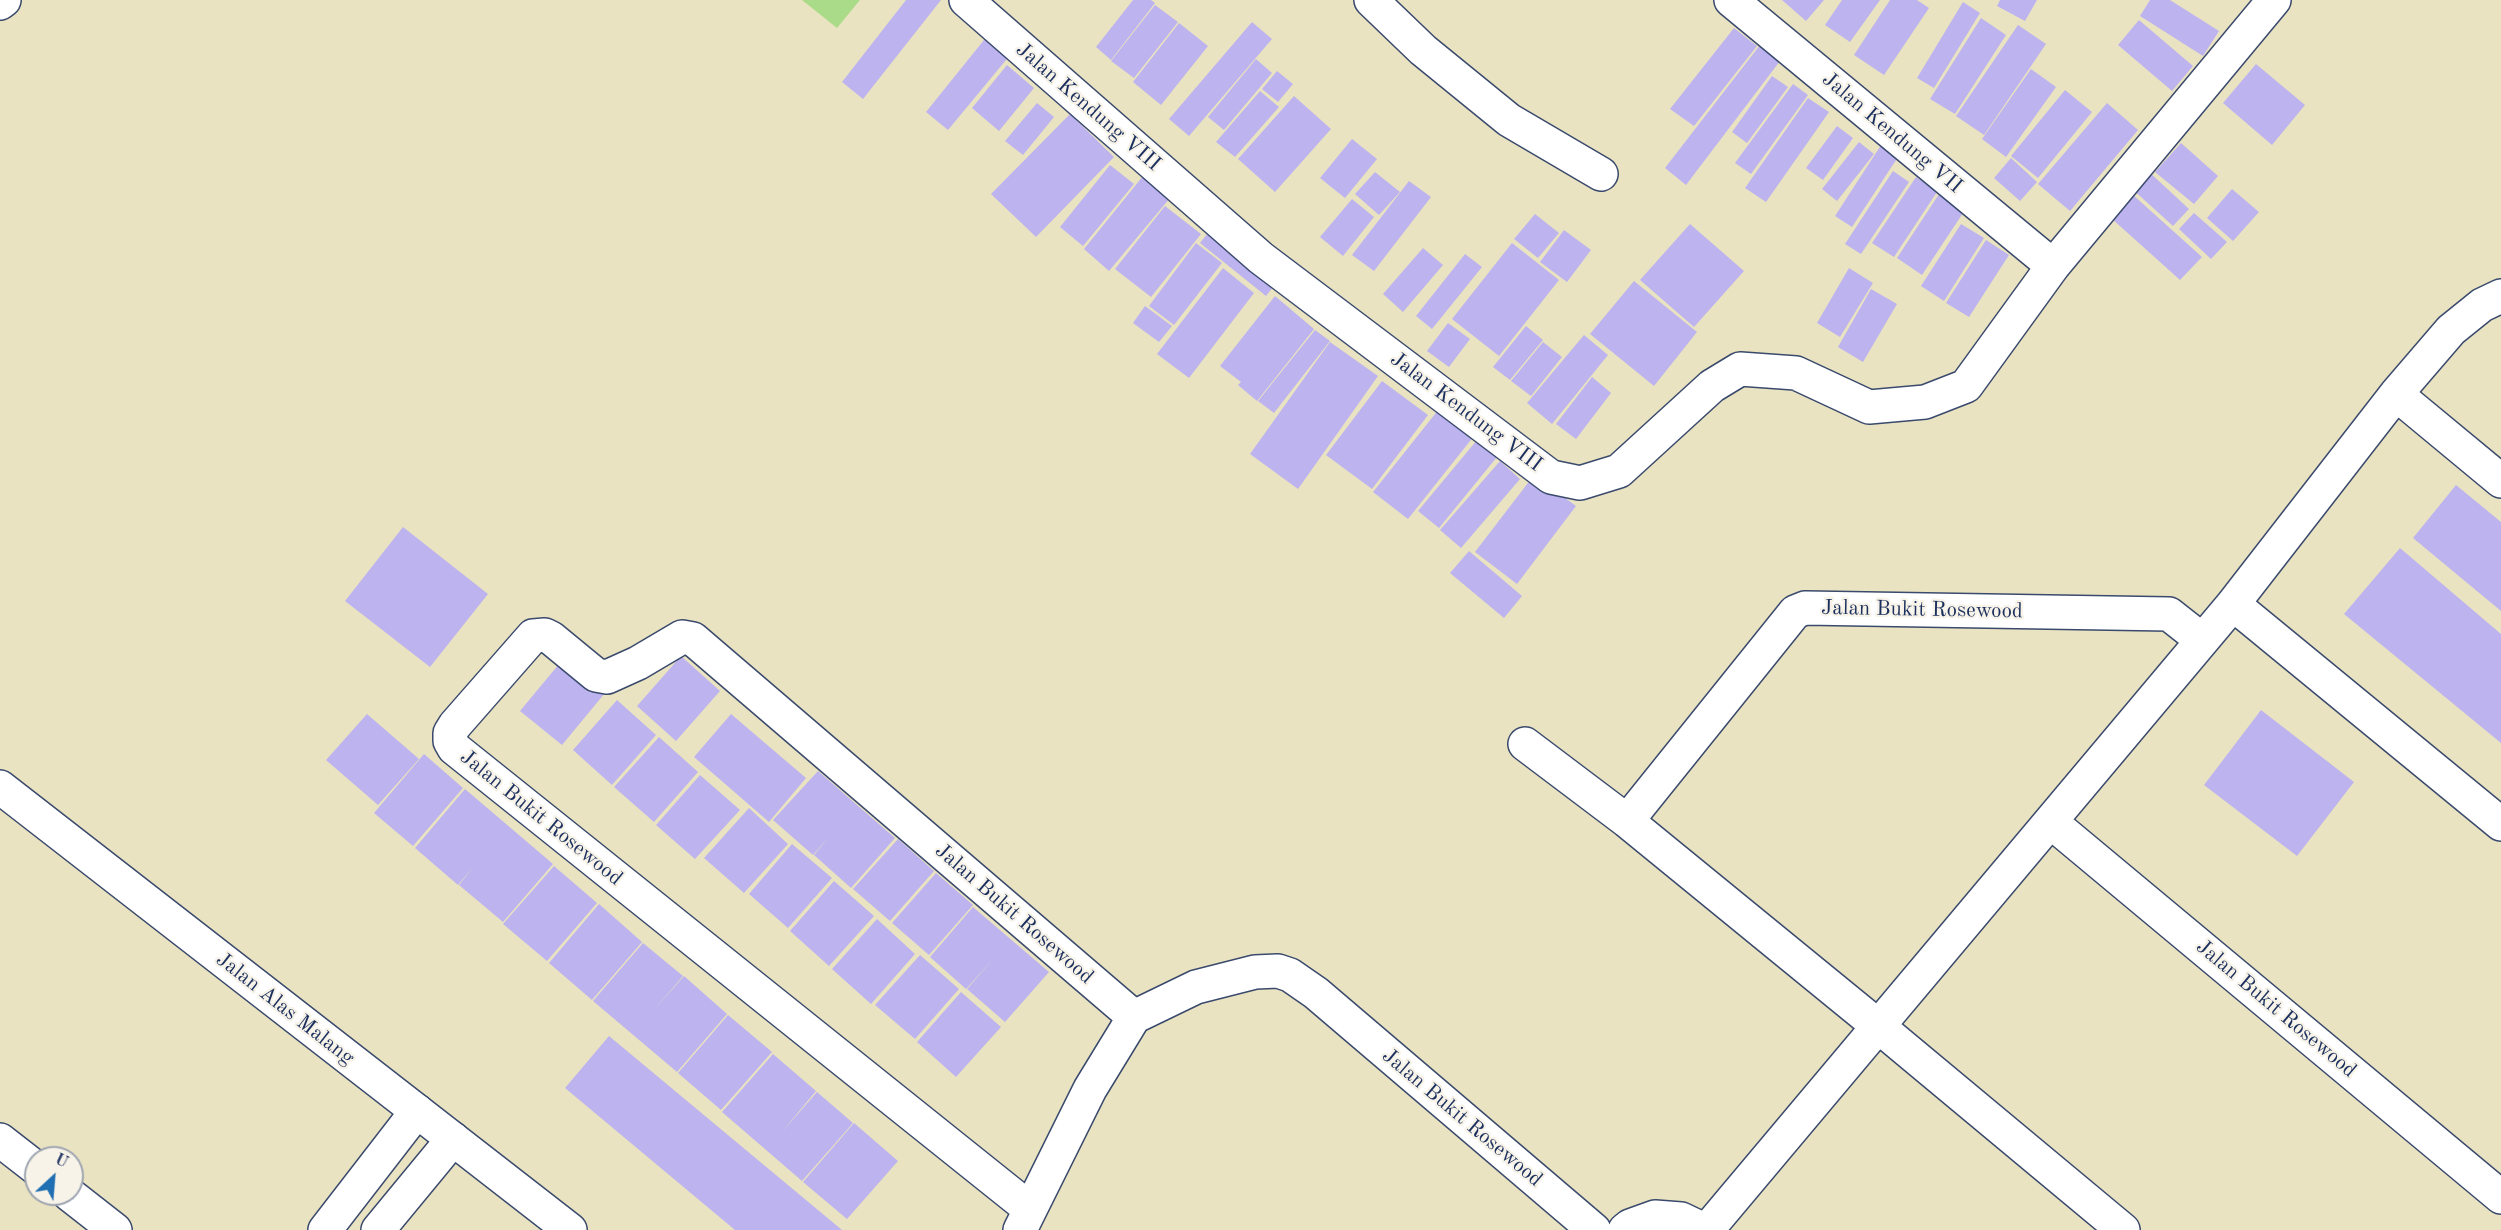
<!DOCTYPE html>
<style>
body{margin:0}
#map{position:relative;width:2501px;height:1230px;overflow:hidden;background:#eae3c1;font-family:"Old Standard TT",serif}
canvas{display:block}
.north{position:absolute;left:24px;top:1146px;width:60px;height:60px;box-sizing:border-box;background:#f7f3e8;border:2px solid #9fa5b1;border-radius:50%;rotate:26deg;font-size:16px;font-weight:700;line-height:24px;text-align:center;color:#1b2f5e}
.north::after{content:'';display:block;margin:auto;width:21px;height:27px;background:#1f6fb2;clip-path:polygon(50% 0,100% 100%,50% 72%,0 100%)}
</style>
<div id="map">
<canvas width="2501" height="1230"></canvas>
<div class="north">U</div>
</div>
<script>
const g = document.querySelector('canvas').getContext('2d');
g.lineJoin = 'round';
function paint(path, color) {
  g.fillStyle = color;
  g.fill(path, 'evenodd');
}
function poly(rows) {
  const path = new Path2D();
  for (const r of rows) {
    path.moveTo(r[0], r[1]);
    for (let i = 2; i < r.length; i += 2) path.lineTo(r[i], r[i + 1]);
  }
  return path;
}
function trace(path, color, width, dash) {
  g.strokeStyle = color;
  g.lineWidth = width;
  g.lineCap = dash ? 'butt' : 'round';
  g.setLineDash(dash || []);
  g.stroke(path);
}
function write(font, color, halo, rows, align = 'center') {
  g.font = font + ' "Old Standard TT",serif';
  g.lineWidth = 4.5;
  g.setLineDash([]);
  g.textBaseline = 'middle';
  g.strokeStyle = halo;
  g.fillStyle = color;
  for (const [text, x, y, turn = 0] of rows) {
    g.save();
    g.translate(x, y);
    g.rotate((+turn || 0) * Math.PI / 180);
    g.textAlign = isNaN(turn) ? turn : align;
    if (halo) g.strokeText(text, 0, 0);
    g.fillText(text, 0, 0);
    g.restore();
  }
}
const green = poly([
 [802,0,860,0,837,28]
]);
const building = poly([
 [906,0,941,0,863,99,842,82],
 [1133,0,1151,0,1155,3,1111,60,1096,47],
 [1782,0,1824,0,1806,21],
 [1842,0,1880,0,1850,42,1825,25],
 [1890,0,1917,0,1929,8,1884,75,1854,55],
 [2000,0,2037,0,2025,21,1997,6],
 [2150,0,2170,0,2219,31,2203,56,2140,16],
 [1963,2,1980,13,1934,88,1917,78],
 [1155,5,1178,22,1134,78,1111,61],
 [1981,18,2006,35,1955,114,1930,99],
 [2139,20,2193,66,2172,91,2118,45],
 [1252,22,1272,39,1189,136,1169,119],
 [1179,23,1208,46,1161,105,1133,82],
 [2018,25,2046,44,1984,135,1956,116],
 [1734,28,1757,46,1694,126,1670,109],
 [988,35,1011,54,948,130,926,112],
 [1760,45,1780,61,1686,185,1665,168],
 [1256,59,1272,73,1224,130,1208,117],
 [2256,64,2305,105,2272,145,2223,103],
 [1007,65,1034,88,999,131,972,108],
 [2031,69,2056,87,2006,157,1982,139],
 [1277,71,1293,84,1278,102,1262,89],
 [1772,76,1788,87,1747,143,1732,132],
 [1793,84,1808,95,1751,174,1735,163],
 [2065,90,2092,112,2038,178,2011,156],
 [1260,91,1279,107,1235,157,1216,142],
 [1294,96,1331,129,1275,192,1238,159],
 [1808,98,1829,112,1766,202,1745,188],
 [1037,103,1054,117,1023,155,1005,141],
 [2107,103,2138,130,2070,211,2038,184],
 [1070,114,1114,157,1036,237,991,194],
 [1837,126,1853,138,1823,180,1806,168],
 [1352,139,1377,159,1345,198,1320,178],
 [1885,139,1902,151,1852,227,1835,216],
 [1859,142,1874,154,1837,201,1822,189],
 [2181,143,2218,176,2194,204,2155,172],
 [2011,158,2037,182,2020,201,1994,178],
 [1110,165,1134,184,1083,246,1060,227],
 [2147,170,2189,209,2173,226,2130,187],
 [1893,171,1909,182,1861,254,1845,244],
 [1375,172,1400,192,1379,215,1355,194],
 [1143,176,1170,198,1109,271,1084,249],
 [1916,177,1937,192,1894,257,1872,243],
 [1409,181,1431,197,1374,271,1352,255],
 [2232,189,2259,212,2233,241,2207,218],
 [1941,191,1967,207,1922,275,1897,258],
 [2132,194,2202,257,2180,280,2111,218],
 [1352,199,1374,217,1343,256,1320,237],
 [1165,206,1201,234,1151,297,1115,269],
 [2194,213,2227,242,2211,259,2179,229],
 [1535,214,1559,233,1538,258,1514,239],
 [1690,224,1744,271,1694,327,1640,280],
 [1961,224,1984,238,1944,301,1921,286],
 [1564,230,1591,250,1567,282,1540,262],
 [1207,234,1273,287,1266,296,1200,243],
 [1986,240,2009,255,1969,317,1946,303],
 [1196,243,1222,263,1174,325,1149,306],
 [1512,243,1559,280,1499,356,1452,319],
 [1423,248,1443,265,1403,312,1383,294],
 [1465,254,1482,267,1432,329,1416,316],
 [1223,268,1254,293,1189,378,1157,354],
 [1849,268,1873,283,1840,337,1817,323],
 [1634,281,1697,332,1654,386,1590,334],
 [1871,289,1897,304,1863,362,1838,347],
 [1275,296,1314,329,1257,401,1238,385,1241,382,1220,366],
 [1145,306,1172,326,1159,342,1133,323],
 [1448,323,1470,339,1449,367,1427,351],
 [1526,326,1543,340,1510,380,1493,367],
 [1315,330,1330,341,1274,413,1258,401],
 [1584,335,1608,355,1552,424,1527,403],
 [1330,342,1378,376,1298,489,1250,454],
 [1543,342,1562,357,1531,396,1511,381],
 [1592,377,1611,393,1576,439,1556,424],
 [1382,381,1428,415,1372,489,1326,455],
 [1439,409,1474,436,1408,519,1373,492],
 [1477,440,1497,457,1439,528,1418,511],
 [1500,461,1520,479,1461,548,1440,530],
 [1534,475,1576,506,1517,584,1475,552],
 [2456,485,2501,522,2501,611,2413,538],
 [403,527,488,594,430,667,345,601],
 [2400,548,2501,634,2501,743,2344,614],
 [1469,551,1522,596,1504,618,1450,573],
 [681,656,720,691,676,741,637,706],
 [564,658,605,693,562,745,520,711],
 [617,700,656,735,612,785,573,750],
 [2261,710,2354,782,2297,856,2204,785],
 [367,714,419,759,378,805,326,760],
 [731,714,806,778,769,822,694,757],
 [659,737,698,772,654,822,614,787],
 [424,754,463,788,413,846,374,813],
 [818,771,895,838,851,888,814,855,828,838,813,855,773,820],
 [700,775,740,810,695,859,656,825],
 [465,789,553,864,503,922,459,885,475,865,458,885,415,848],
 [749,808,788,844,744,893,704,858],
 [898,839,934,871,890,921,853,889],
 [792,844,832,878,788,928,749,894],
 [554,866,597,903,547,961,503,924],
 [936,873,973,905,929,955,892,923],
 [834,881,874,916,829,966,790,931],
 [599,904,642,942,592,1000,549,963],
 [973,907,1049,972,1005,1022,967,989,994,958,966,989,930,957],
 [877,919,915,954,871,1004,832,969],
 [643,943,683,976,653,1011,684,976,727,1014,677,1072,593,1001],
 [920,955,959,989,915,1039,875,1005],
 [961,992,1001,1027,956,1077,917,1042],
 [728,1015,772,1052,721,1110,678,1073],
 [609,1036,842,1230,735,1230,565,1088],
 [773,1054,816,1091,781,1133,817,1092,853,1123,802,1181,722,1112],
 [854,1123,898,1161,847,1219,803,1182]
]);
const street = poly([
 [966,0,1261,258,1551,477,1580,483,1619,471,1712,386,1740,369,1796,373,1869,407,1925,402,1966,386,2053,266,2274,0],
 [1371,0,1423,50,1509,120,1601,174],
 [1731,0,2053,266],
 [2396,394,2501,481],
 [2233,604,2501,824],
 [1525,744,1627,821,1878,1026,2123,1230],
 [1627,821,1795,612,1805,608,2169,614,2202,640],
 [2051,822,2501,1197],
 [0,1140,36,1168],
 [69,1194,115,1230],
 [1030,1209,454,748,450,741,450,733,455,725,533,636,545,635,551,638,596,675,607,677,638,663,682,637,693,639,1134,1017],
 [325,1230,417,1111],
 [378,1230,453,1139],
 [1020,1230,1090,1089,1134,1017,1196,987,1255,972,1278,971,1290,975,1316,993,1594,1230],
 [1625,1230,1630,1226,1655,1217,1681,1219,1704,1230],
 [1707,1230,2233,604,2396,394,2451,330,2482,305,2501,296]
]);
const secondary = poly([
 [0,3,4,0],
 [0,787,570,1230]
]);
const streetNames = [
 ["Jalan Kendung VIII",1088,107,41],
 ["Jalan Kendung VII",1892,133,40],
 ["Jalan Kendung VIII",1466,412,37],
 ["Jalan Bukit Rosewood",1922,610,1],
 ["Jalan Bukit Rosewood",541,818,39],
 ["Jalan Bukit Rosewood",1014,914,41],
 ["Jalan Alas Malang",285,1009,38],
 ["Jalan Bukit Rosewood",2276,1009,40],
 ["Jalan Bukit Rosewood",1462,1118,40]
];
paint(green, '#aadb89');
paint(building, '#bdb3ef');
trace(street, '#3a4a6d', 36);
trace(secondary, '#3a4a6d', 36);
trace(street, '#fff', 33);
trace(secondary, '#fff', 33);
write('21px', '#1b2f5e', '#f7f3e8', streetNames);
</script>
